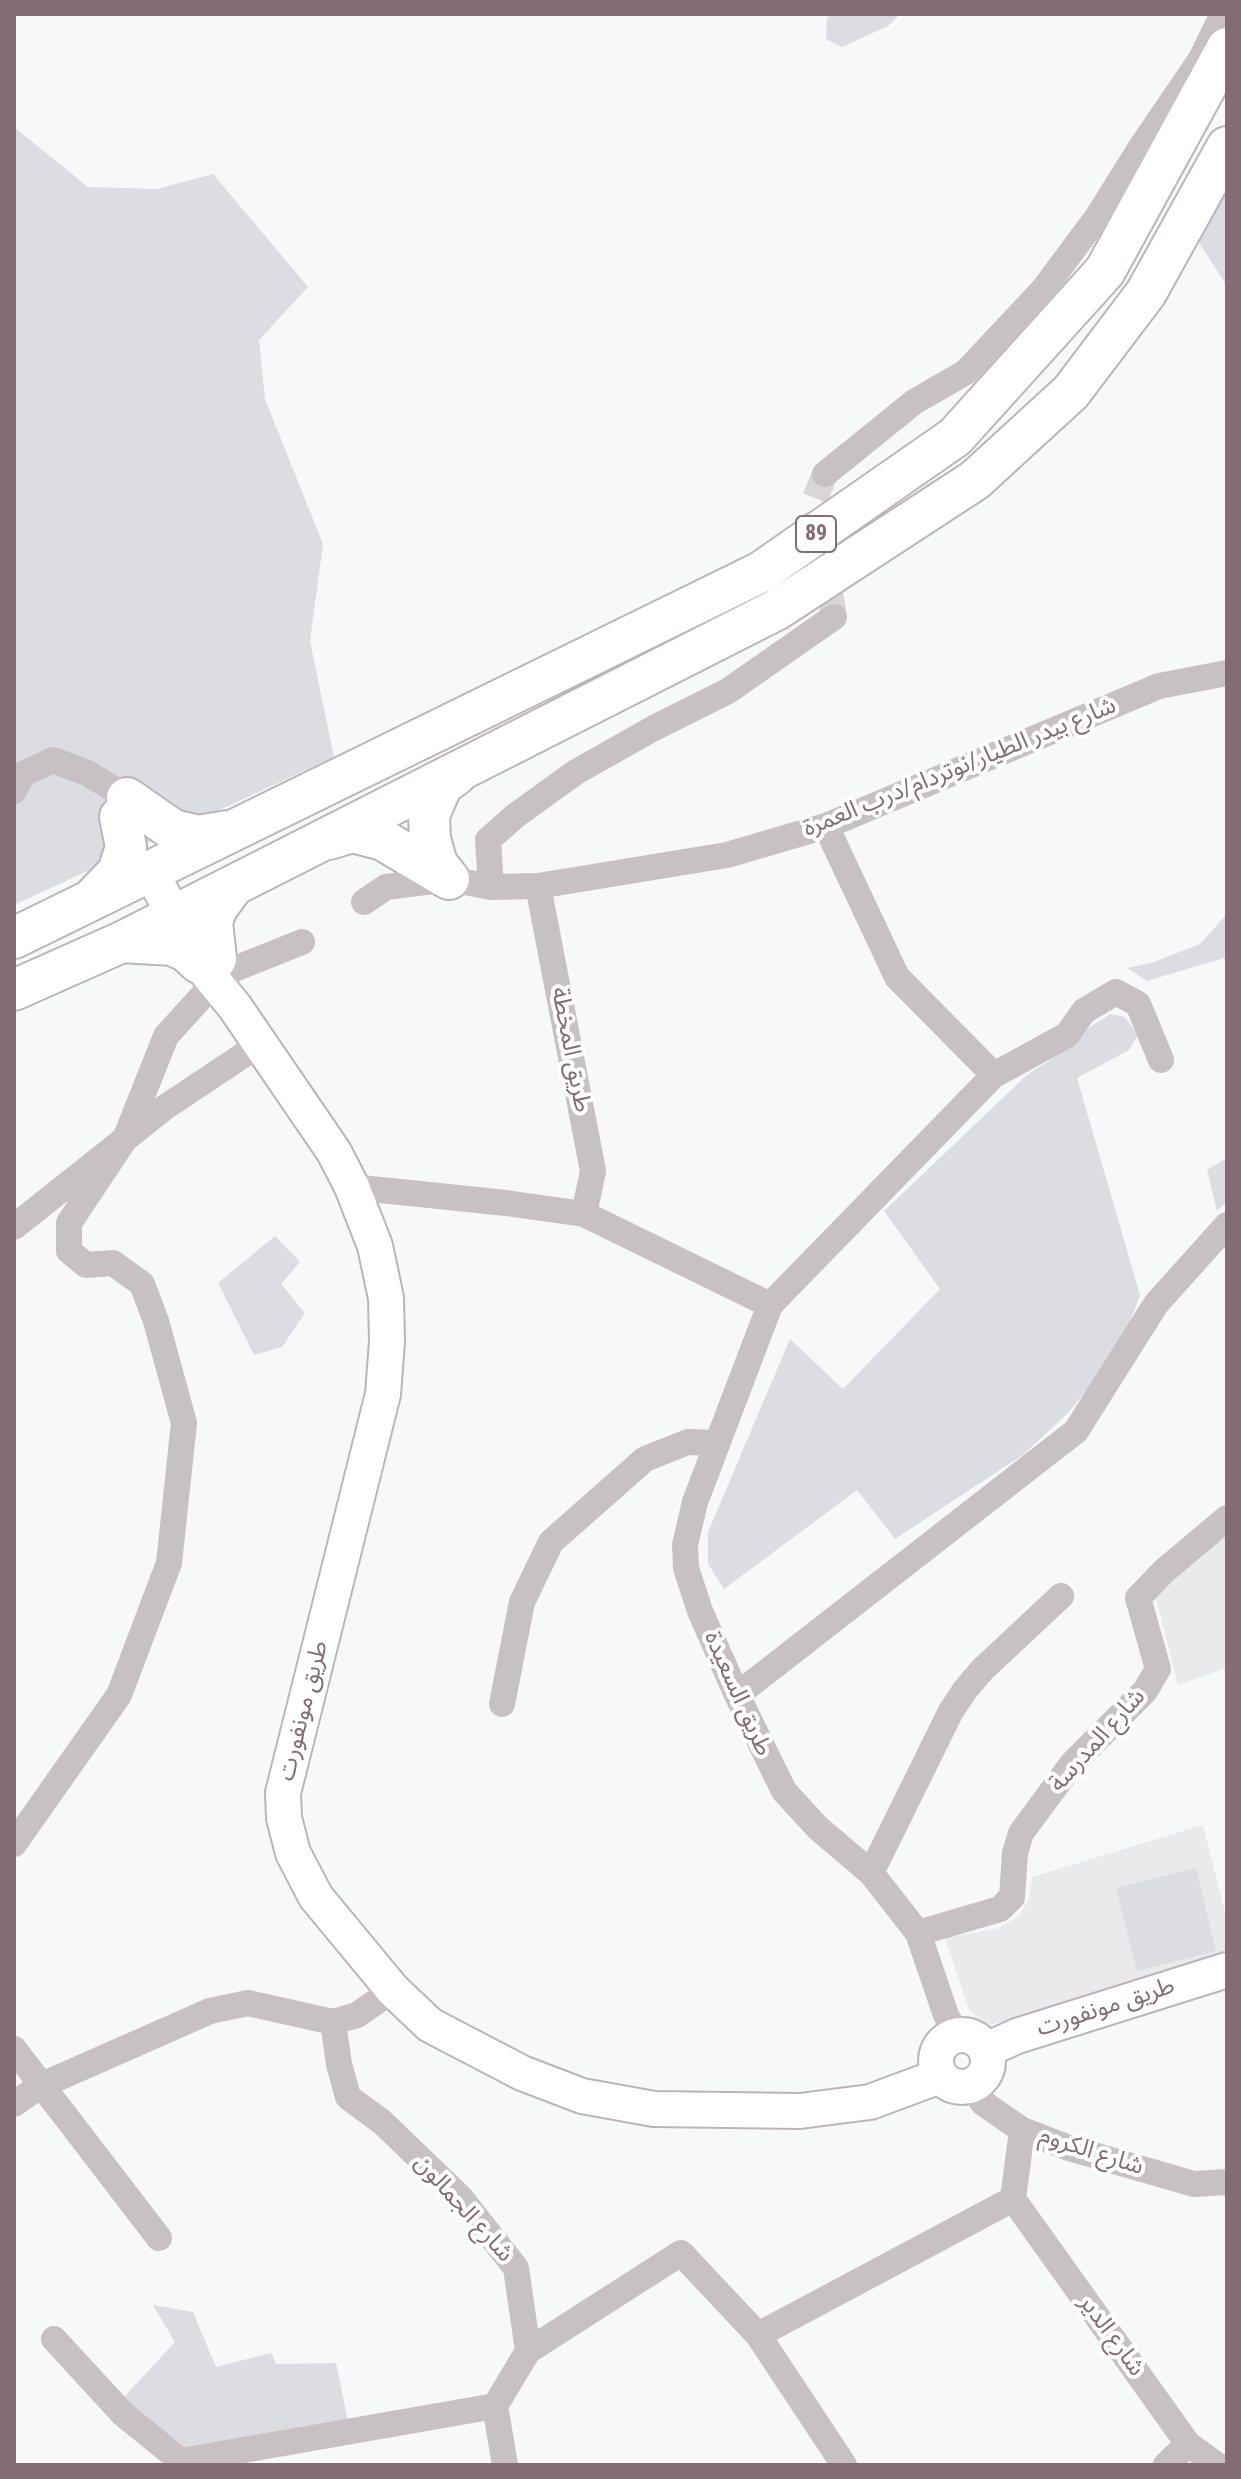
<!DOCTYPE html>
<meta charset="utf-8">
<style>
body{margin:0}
#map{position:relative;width:1241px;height:2479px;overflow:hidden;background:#f7f9f9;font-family:"Roboto Condensed",sans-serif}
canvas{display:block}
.frame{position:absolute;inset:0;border:16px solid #846c77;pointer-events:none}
</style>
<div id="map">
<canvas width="1241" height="2479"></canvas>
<div class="frame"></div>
</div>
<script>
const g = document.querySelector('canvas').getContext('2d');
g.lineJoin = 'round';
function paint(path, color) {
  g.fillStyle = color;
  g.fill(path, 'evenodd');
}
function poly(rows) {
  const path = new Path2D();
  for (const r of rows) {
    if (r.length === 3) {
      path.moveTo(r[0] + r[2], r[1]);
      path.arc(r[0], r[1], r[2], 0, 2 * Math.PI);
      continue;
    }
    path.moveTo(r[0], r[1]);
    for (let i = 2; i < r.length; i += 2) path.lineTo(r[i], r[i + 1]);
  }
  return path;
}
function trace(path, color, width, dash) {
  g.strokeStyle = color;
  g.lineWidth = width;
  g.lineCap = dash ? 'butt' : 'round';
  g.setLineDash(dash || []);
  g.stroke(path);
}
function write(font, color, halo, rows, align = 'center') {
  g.font = font + ' "Roboto Condensed","Noto Sans Arabic",sans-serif';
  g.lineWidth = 8;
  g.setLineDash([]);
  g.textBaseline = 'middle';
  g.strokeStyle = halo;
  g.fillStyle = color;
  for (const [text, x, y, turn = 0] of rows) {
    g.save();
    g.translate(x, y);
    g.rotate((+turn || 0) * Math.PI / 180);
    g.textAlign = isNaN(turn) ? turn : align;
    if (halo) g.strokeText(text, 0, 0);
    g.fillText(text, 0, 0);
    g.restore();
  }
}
const built = poly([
 [1227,1531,1227,1668,1178,1685,1154,1591],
 [1203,1825,1227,1920,1227,1961,989,2025,969,2010,945,1938,999,1928,1019,1916,1029,1899,1032,1877]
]);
const green = poly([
 [832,14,900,14,888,26,842,47,826,39,827,18],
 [14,127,88,187,157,189,213,174,308,287,259,340,265,399,323,544,310,641,334,757,14,905],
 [1227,191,1227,286,1198,241],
 [1227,914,1227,962,1224,958,1147,981,1127,968,1151,963,1200,944],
 [1110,1014,1125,1017,1138,1035,1129,1050,1077,1078,1140,1295,1119,1351,1068,1413,1024,1454,895,1539,857,1490,724,1589,708,1564,708,1532,790,1339,843,1389,940,1289,884,1211,1027,1075,1068,1048,1090,1027],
 [1227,1158,1227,1201,1217,1211,1207,1170],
 [275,1236,300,1262,281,1284,305,1313,282,1347,254,1355,218,1283],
 [1196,1868,1216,1951,1137,1971,1116,1888],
 [153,2305,193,2312,216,2367,271,2353,276,2364,336,2363,349,2426,188,2453,164,2440,124,2397,175,2342]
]);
const minorTunnel = poly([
 [825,474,815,499,834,617]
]);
const minor = poly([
 [825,474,914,402,966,372,1043,290,1098,216,1143,144,1201,59,1223,14],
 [14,791,23,774,53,760,87,773,124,795,135,807],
 [826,826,897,977,994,1075],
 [538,886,593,1171,584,1214],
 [491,887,488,840,515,816,576,772,654,728,728,691,834,617],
 [364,902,386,887,449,879,491,887,538,886,727,855,826,826,1159,686,1227,673],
 [222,974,302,942],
 [352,1187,506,1203,584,1214,770,1305],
 [14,1227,164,1108,260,1044],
 [737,1695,1076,1431,1156,1304,1227,1225],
 [502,1704,522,1602,551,1542,645,1459,688,1442,717,1443],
 [14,1844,119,1695,169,1563,184,1423,156,1321,142,1284,113,1263,86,1265,69,1251,69,1223,125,1139,166,1036,214,983],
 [871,1873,951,1711,965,1690,982,1670,1061,1596],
 [918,1933,1000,1909,1012,1897,1015,1853,1021,1833,1072,1764,1145,1691,1158,1669,1138,1598,1164,1571,1227,1518],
 [333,2022,339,2064,348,2097,382,2122,460,2197,516,2268,528,2351,495,2406,505,2465],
 [957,2035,946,2015,918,1933,871,1873,818,1828,784,1791,737,1695,700,1611,686,1568,685,1545,695,1502,770,1305,994,1075,1067,1035,1084,1011,1116,992,1138,1004,1161,1060],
 [14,2049,159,2238],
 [971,2086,983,2103,1022,2130,1069,2148,1194,2184,1227,2182],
 [14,2104,40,2086,210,2011,248,2003,333,2022,357,2015,393,1990],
 [1022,2130,1013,2199,1188,2444,1217,2465],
 [758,2335,1013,2199],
 [54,2339,123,2414,181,2461,495,2406],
 [528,2351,681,2253,758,2335,844,2465],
 [1166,2465,1188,2444]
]);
const major = poly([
 [151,872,199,963,235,1007,334,1152,352,1187,375,1246,386,1298,387,1341,383,1394,283,1793,284,1818,293,1853,316,1897,393,1990,430,2025,522,2073,582,2096,654,2109,800,2111,870,2102,940,2076],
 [962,2061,26],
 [986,2050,1017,2036,1227,1970]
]);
const highway = poly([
 [127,798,173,830,198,836,228,831],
 [329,839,352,832,383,840,449,879],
 [449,879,437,864,430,839,429,815,442,785,457,774],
 [94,897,118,872,126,847,120,817],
 [14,938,761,572,955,437,1105,271,1227,48],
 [122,942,172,945,186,951,199,963],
 [216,959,212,922,217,908,233,886],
 [14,990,122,942,776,610,975,480,1071,392,1146,293,1227,147]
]);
const shields = [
 [816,534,40]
];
const shieldNames = [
 ["89",816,534]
];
const streetNames = [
 ["شارع بيدر الطيار/نوتردام/درب العمرة",960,768,-22],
 ["طريق المخطة",570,1050,79],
 ["طريق السعيدة",737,1694,66],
 ["طريق مونفورت",304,1711,-76],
 ["شارع المدرسة",1098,1741,-48],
 ["طريق مونفورت",1106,2008,-18],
 ["شارع الكروم",1091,2152,18],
 ["شارع الجمالون",463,2209,48],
 ["شارع الدير",1111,2336,54]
];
paint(built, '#eae9eb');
paint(green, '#dbdde2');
trace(minorTunnel, '#dad6d8', 26, [26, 13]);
trace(major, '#bcb5b8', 38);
trace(highway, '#bbb5b7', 44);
trace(minor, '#c8c1c4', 26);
trace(major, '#fff', 34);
trace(highway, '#fff', 40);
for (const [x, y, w] of shields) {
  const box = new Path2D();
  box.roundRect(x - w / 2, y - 18, w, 36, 6);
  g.fillStyle = '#fff';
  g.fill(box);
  trace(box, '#846c77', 2);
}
write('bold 22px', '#846c77', null, shieldNames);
write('24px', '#846c77', '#fff', streetNames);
</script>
